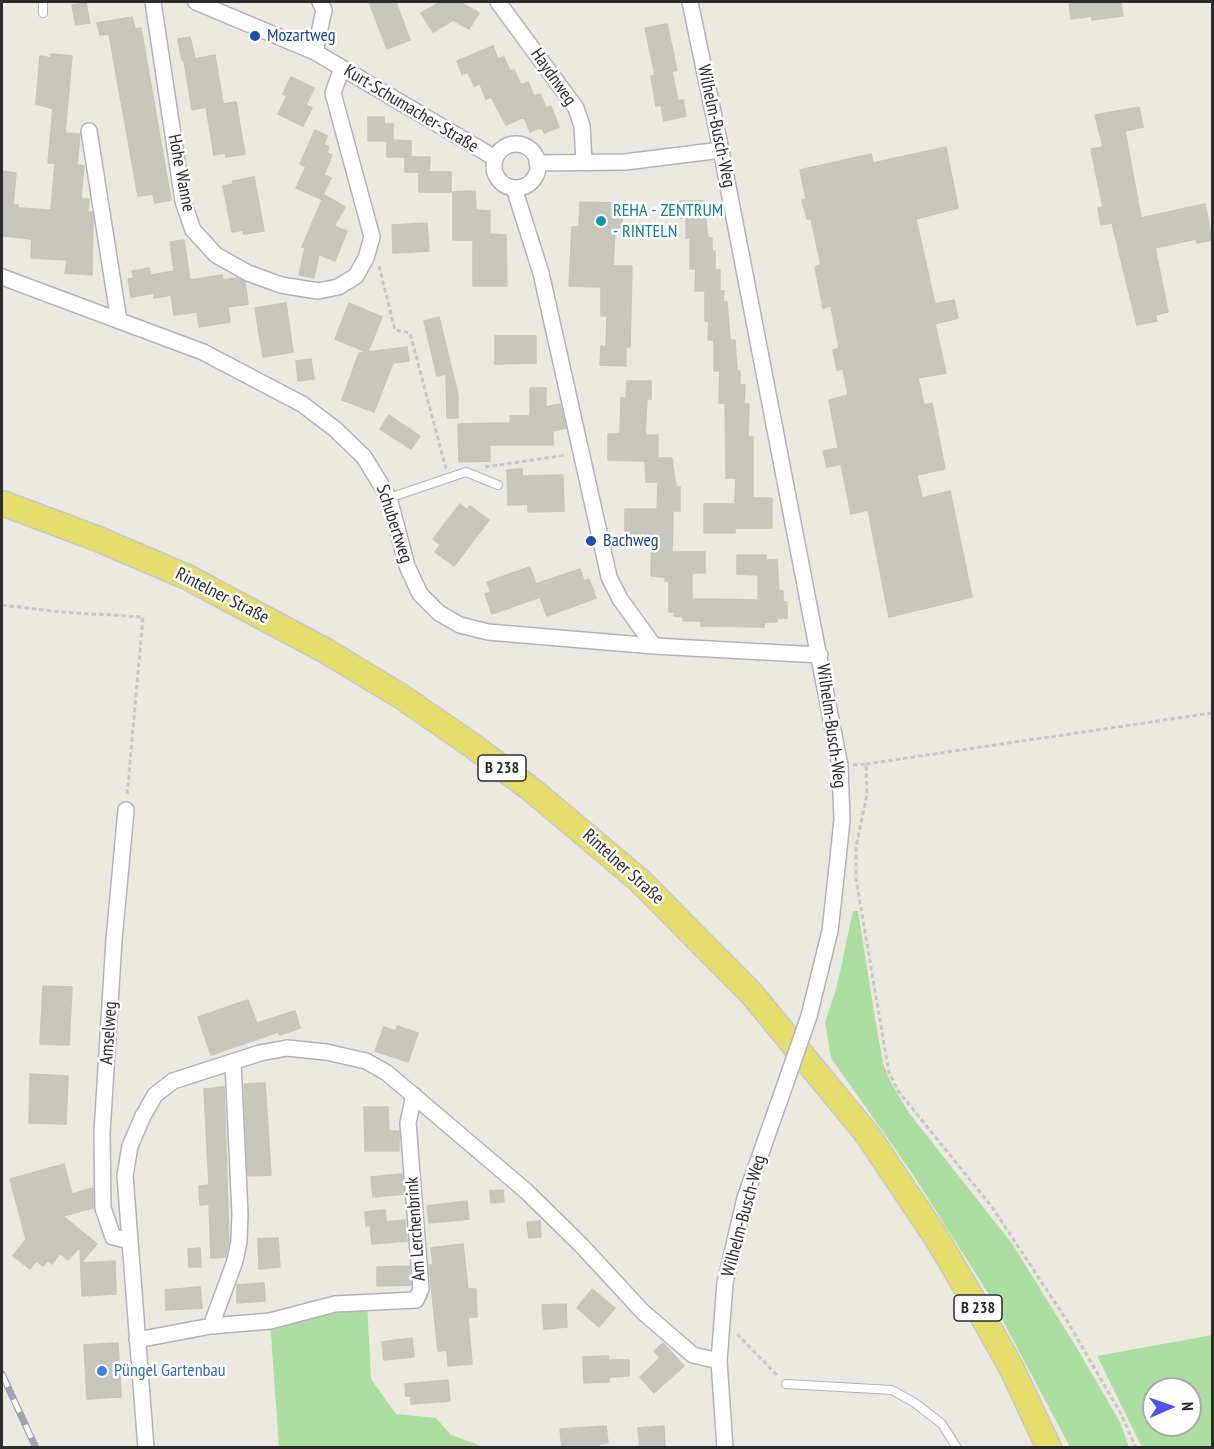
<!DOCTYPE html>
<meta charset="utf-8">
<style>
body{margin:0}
#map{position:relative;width:1214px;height:1449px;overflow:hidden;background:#ece9e0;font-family:"PT Sans Narrow",sans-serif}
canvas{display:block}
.frame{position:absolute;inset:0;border:3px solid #2c2c2c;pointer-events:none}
.north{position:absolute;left:1142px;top:1377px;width:60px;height:60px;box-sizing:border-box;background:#fff;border:2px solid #ababab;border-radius:50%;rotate:88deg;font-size:16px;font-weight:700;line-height:24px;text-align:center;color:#2c2c2c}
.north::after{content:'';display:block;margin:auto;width:21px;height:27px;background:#4f51ea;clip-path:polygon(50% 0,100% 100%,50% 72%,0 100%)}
</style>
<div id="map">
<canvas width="1214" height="1449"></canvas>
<div class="frame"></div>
<div class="north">N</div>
</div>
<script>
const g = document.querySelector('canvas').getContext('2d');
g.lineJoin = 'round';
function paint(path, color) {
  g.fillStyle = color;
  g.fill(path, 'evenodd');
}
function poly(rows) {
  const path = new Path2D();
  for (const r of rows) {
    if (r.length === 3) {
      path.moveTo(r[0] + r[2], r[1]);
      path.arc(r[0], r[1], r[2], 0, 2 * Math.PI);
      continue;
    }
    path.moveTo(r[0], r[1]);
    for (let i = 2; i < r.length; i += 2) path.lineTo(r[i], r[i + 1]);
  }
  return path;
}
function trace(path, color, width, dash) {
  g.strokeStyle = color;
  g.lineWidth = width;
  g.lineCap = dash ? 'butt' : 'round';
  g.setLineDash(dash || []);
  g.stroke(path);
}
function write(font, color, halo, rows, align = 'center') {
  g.font = font + ' "PT Sans Narrow",sans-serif';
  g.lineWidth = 5;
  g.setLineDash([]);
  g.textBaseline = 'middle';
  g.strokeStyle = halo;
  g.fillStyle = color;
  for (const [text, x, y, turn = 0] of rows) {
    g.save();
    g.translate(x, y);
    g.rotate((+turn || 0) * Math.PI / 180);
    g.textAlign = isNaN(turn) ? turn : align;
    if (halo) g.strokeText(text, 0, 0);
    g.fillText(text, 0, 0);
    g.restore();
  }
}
const green = poly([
 [853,911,858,911,875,1018,883,1063,890,1081,909,1113,1013,1245,1078,1350,1120,1422,1129,1447,1070,1447,988,1293,912,1173,831,1058,825,1022,837,986],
 [367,1302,371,1379,396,1414,436,1418,451,1435,479,1445,480,1447,279,1447,270,1321],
 [1212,1335,1212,1447,1142,1447,1097,1356],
 [1154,1389,1190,1389,1190,1425,1154,1425]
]);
const building = poly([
 [369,2,396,2,410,40,387,49,369,2],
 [441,2,460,2,479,13,469,29,453,20,433,32,421,13,441,2],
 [1069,2,1121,2,1123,16,1092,20,1092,16,1071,19,1069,2],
 [86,3,90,23,76,25,72,5,86,3],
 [132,17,135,29,141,28,171,200,155,203,153,194,138,196,109,34,100,35,97,23,132,17],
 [667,24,677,70,672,72,675,86,678,101,683,100,686,116,664,121,661,105,656,106,651,76,655,75,645,28,667,24],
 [190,37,195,58,182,60,178,39,190,37],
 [493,46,498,59,504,57,510,71,514,70,521,85,528,82,534,96,540,94,546,108,551,106,559,127,544,133,542,127,530,132,524,117,506,125,491,97,486,99,480,84,474,86,468,72,462,74,457,61,493,46],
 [51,54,72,56,65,133,80,134,77,165,84,166,81,199,89,199,88,212,92,212,93,218,92,275,65,273,67,260,31,258,32,239,2,236,2,171,16,173,13,205,18,205,18,208,51,210,55,163,48,163,53,109,36,104,40,56,51,58,51,54],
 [215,55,223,104,236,102,245,154,226,157,225,153,214,155,206,107,192,110,184,61,215,55],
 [291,77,314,88,306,105,312,108,303,126,278,114,287,96,283,94,291,77],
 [1139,107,1143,127,1125,131,1141,218,1205,204,1212,240,1197,243,1196,239,1155,248,1168,312,1155,315,1157,321,1137,325,1112,223,1101,225,1098,208,1103,207,1091,149,1103,147,1095,115,1139,107],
 [368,117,384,117,384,124,393,124,393,140,411,141,411,157,387,157,387,141,368,141,368,117],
 [315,130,327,136,324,145,329,147,327,153,332,155,324,175,331,178,321,199,296,188,306,167,300,164,315,130],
 [946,147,958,208,916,219,935,304,954,300,958,318,935,324,946,373,918,378,924,405,932,403,945,469,917,475,922,498,950,491,972,597,889,617,868,510,851,514,841,464,827,467,823,451,838,448,829,400,848,395,843,369,837,370,833,350,839,348,831,306,823,308,815,267,821,265,811,219,807,219,802,200,806,199,800,170,871,154,873,163,946,147],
 [405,157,430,157,429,172,451,172,451,192,419,192,419,172,405,172,405,157],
 [254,177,264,231,244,234,243,230,232,232,223,186,233,184,233,181,254,177],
 [475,191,476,210,490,211,490,234,506,235,507,286,473,286,473,240,453,240,453,192,475,191],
 [324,195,345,207,334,226,347,231,335,261,319,254,314,278,299,275,305,248,302,247,324,195],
 [680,201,704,201,708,238,712,238,712,251,715,251,715,270,720,270,720,291,724,291,723,302,727,302,730,340,735,340,737,371,740,371,740,385,745,385,744,403,749,404,748,437,753,437,753,498,772,498,772,528,735,528,735,533,704,533,704,504,735,504,736,478,726,478,725,403,719,403,720,371,714,371,714,340,708,340,709,321,705,321,705,291,695,291,696,269,690,269,690,238,686,238,686,218,680,218,680,201],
 [580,202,617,203,616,215,622,216,622,231,615,231,613,266,632,266,630,347,626,347,626,366,600,365,601,346,606,347,607,316,601,316,601,287,569,286,572,227,579,227,580,202],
 [427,223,429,251,393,253,392,225,427,223],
 [184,240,190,280,222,275,223,280,237,278,245,282,248,304,228,307,230,322,199,327,197,312,174,315,171,295,154,298,154,293,131,297,128,279,134,278,132,271,149,268,151,275,174,271,170,242,184,240],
 [286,303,293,352,263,357,255,308,286,303],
 [349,303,382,317,368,352,407,347,409,361,393,363,374,412,342,400,359,353,367,352,335,339,349,303],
 [439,317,458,395,458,418,447,418,446,374,437,376,424,321,439,317],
 [495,336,536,336,536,363,495,364,495,336],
 [311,359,314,379,298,381,296,361,311,359],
 [627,381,651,381,651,399,647,399,645,435,658,435,658,458,672,458,676,487,680,487,680,511,673,511,672,552,705,552,705,573,692,573,692,599,758,600,758,575,737,574,737,555,766,555,766,560,777,560,779,591,783,591,783,602,787,602,787,618,777,618,777,622,764,622,764,627,701,626,701,621,683,621,683,617,674,616,675,612,669,612,669,581,665,581,665,577,651,576,652,534,625,534,625,509,657,509,658,482,646,482,645,461,608,460,608,434,620,434,621,398,626,398,627,381],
 [530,388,546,388,546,407,560,404,566,428,553,431,553,445,490,445,490,461,459,462,458,424,510,423,510,416,530,416,530,388],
 [389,415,420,436,411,449,380,429,389,415],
 [522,469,522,476,563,475,564,511,528,512,528,504,508,505,507,470,522,469],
 [460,504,467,510,470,506,489,520,454,566,435,552,440,545,433,539,460,504],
 [530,567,536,584,580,569,584,581,589,579,596,598,547,616,540,597,492,614,485,594,491,592,487,582,530,567],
 [43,986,72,987,69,1045,40,1044,43,986],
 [248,1000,257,1023,295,1011,300,1028,280,1035,278,1032,211,1055,198,1017,248,1000],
 [397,1026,418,1033,408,1062,375,1051,384,1027,396,1031,397,1026],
 [30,1074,68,1076,66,1124,29,1123,30,1074],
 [265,1083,271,1175,248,1176,244,1084,265,1083],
 [224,1087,229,1241,226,1257,211,1258,209,1204,200,1205,199,1186,209,1185,204,1089,224,1087],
 [364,1107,388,1107,389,1131,399,1131,399,1151,365,1151,364,1107],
 [64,1164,72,1194,93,1188,93,1208,63,1216,97,1244,81,1263,115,1261,116,1294,82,1296,80,1247,68,1260,60,1253,52,1264,48,1260,43,1266,36,1261,30,1269,13,1256,26,1239,10,1179,64,1164],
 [402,1174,404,1194,373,1197,371,1177,402,1174],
 [503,1190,504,1202,491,1203,490,1191,503,1190],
 [467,1201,469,1219,429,1223,427,1206,467,1201],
 [385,1210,386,1222,405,1220,407,1241,372,1244,370,1225,366,1226,365,1212,385,1210],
 [540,1221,541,1237,529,1238,527,1222,540,1221],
 [278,1238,280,1267,259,1269,258,1239,278,1238],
 [463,1244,468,1289,476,1289,477,1317,468,1317,472,1364,448,1366,447,1350,438,1351,429,1265,433,1265,431,1248,463,1244],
 [200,1248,201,1267,189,1267,188,1249,200,1248],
 [409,1266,411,1285,377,1286,377,1267,409,1266],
 [264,1283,265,1301,237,1303,237,1285,264,1283],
 [200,1287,202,1308,166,1310,165,1290,200,1287],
 [592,1289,615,1308,599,1327,577,1308,592,1289],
 [566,1304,567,1327,544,1329,542,1305,566,1304],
 [412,1338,414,1357,384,1360,382,1342,412,1338],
 [118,1343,121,1397,87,1399,84,1345,118,1343],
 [663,1343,684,1366,654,1393,640,1377,660,1358,654,1351,663,1343],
 [608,1356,608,1360,629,1360,629,1376,609,1377,609,1382,584,1383,583,1357,608,1356],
 [448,1380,450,1401,411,1404,411,1396,406,1396,405,1384,448,1380],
 [606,1426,608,1443,599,1444,599,1448,562,1448,560,1429,606,1426],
 [664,1426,665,1448,640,1448,638,1428,664,1426]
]);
const path = poly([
 [379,266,395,330,410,333,446,469],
 [485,467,567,455],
 [2,605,60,612,143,617,127,796],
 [866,764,1212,713],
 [853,765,866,764,867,794,856,847,856,879,889,1073,899,1092,992,1207,1066,1319,1120,1412,1136,1448],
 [737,1334,778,1376]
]);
const lane = poly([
 [43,2,43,13],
 [389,498,466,472,498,485],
 [786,1384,892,1390,915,1403,942,1424,957,1448]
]);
const street = poly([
 [153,2,183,201,193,230,216,255,248,273,281,285,318,291,338,287,356,276,366,258,372,237,333,93,342,68],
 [196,2,315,52,495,158],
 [498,2,576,108,582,126,584,161],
 [690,2,721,150,840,766,842,820,837,868,830,931,809,1016],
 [315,52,324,10,320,2],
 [89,131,119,321],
 [516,166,22],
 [537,163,625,162,721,150],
 [514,188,541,273,609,577,620,599,654,646,820,655],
 [2,277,203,352,302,404,335,429,364,457,389,498,407,566,420,594,439,613,460,625,488,632,654,646],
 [126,810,114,940,102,1133,103,1208,113,1237,130,1241],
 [211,1326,235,1261,239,1241,240,1214,233,1062],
 [137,1340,211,1326,270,1321,335,1304,416,1300,421,1289,408,1123,414,1095],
 [146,1448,125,1176,130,1146,143,1116,155,1095,173,1081,260,1053,287,1048,326,1052,366,1061,387,1073,526,1191,581,1245,643,1312,693,1355,719,1361],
 [725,1448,719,1361,725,1283,745,1198,785,1085]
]);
const primary = poly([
 [2,503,98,539,187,577,326,651,402,697,473,746,532,790,639,880,751,993,867,1134,936,1237,975,1303,1012,1369,1049,1448]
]);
const rail = poly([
 [2,1374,36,1448]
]);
const streetBridge = poly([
 [785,1085,809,1016]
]);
const markers = [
 [255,36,6,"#1a4fb4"],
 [601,221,6,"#0f9aa8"],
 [591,541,6,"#1a4fb4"],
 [102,1371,6,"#3f7fe0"]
];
const shields = [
 [502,768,48],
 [978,1308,48]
];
const shieldNames = [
 ["B 238",502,768],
 ["B 238",978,1308]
];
const transitNames = [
 ["Mozartweg",267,36],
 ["Bachweg",603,541]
];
const streetNames = [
 ["Haydnweg",553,77,55],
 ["Kurt-Schumacher-Straße",411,109,31],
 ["Wilhelm-Busch-Weg",716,126,78],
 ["Hohe Wanne",181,173,79],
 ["Schubertweg",394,524,72],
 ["Rintelner Straße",222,596,27],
 ["Wilhelm-Busch-Weg",831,726,82],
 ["Rintelner Straße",623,867,42],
 ["Amselweg",109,1033,-86],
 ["Wilhelm-Busch-Weg",744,1216,-75],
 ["Am Lerchenbrink",416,1229,-94]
];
const cultureNames = [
 ["REHA - ZENTRUM",613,211],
 ["- RINTELN",613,232]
];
const shopNames = [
 ["Püngel Gartenbau",114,1371]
];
paint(green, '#acdea2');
paint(building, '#c8c7be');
trace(building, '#c8c5b9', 1.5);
trace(lane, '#b3b3be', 10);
trace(street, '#b3b3be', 18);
trace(primary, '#c8c8c8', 27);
trace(path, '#c8c8c8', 3, [4.5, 3]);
trace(lane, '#fff', 8);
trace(street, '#fff', 15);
trace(primary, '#e5de6d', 24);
trace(rail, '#a3a3b5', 7);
trace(rail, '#fff', 4.5, [14]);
trace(streetBridge, '#b3b3be', 18, []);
trace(streetBridge, '#fff', 15);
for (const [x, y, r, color] of markers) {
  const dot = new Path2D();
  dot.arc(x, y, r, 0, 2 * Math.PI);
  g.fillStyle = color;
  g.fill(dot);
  trace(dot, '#fff', 2);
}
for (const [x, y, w] of shields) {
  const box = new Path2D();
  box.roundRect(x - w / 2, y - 13, w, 26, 4.5);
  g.fillStyle = '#fff';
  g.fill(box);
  trace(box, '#2c2c2c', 1.5);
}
write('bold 16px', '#2c2c2c', null, shieldNames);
write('18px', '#164399', '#fff', transitNames, 'left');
write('18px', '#2c2c2c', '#fff', streetNames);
write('18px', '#0d838f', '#fff', cultureNames, 'left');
write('18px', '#366cbe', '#fff', shopNames, 'left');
</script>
